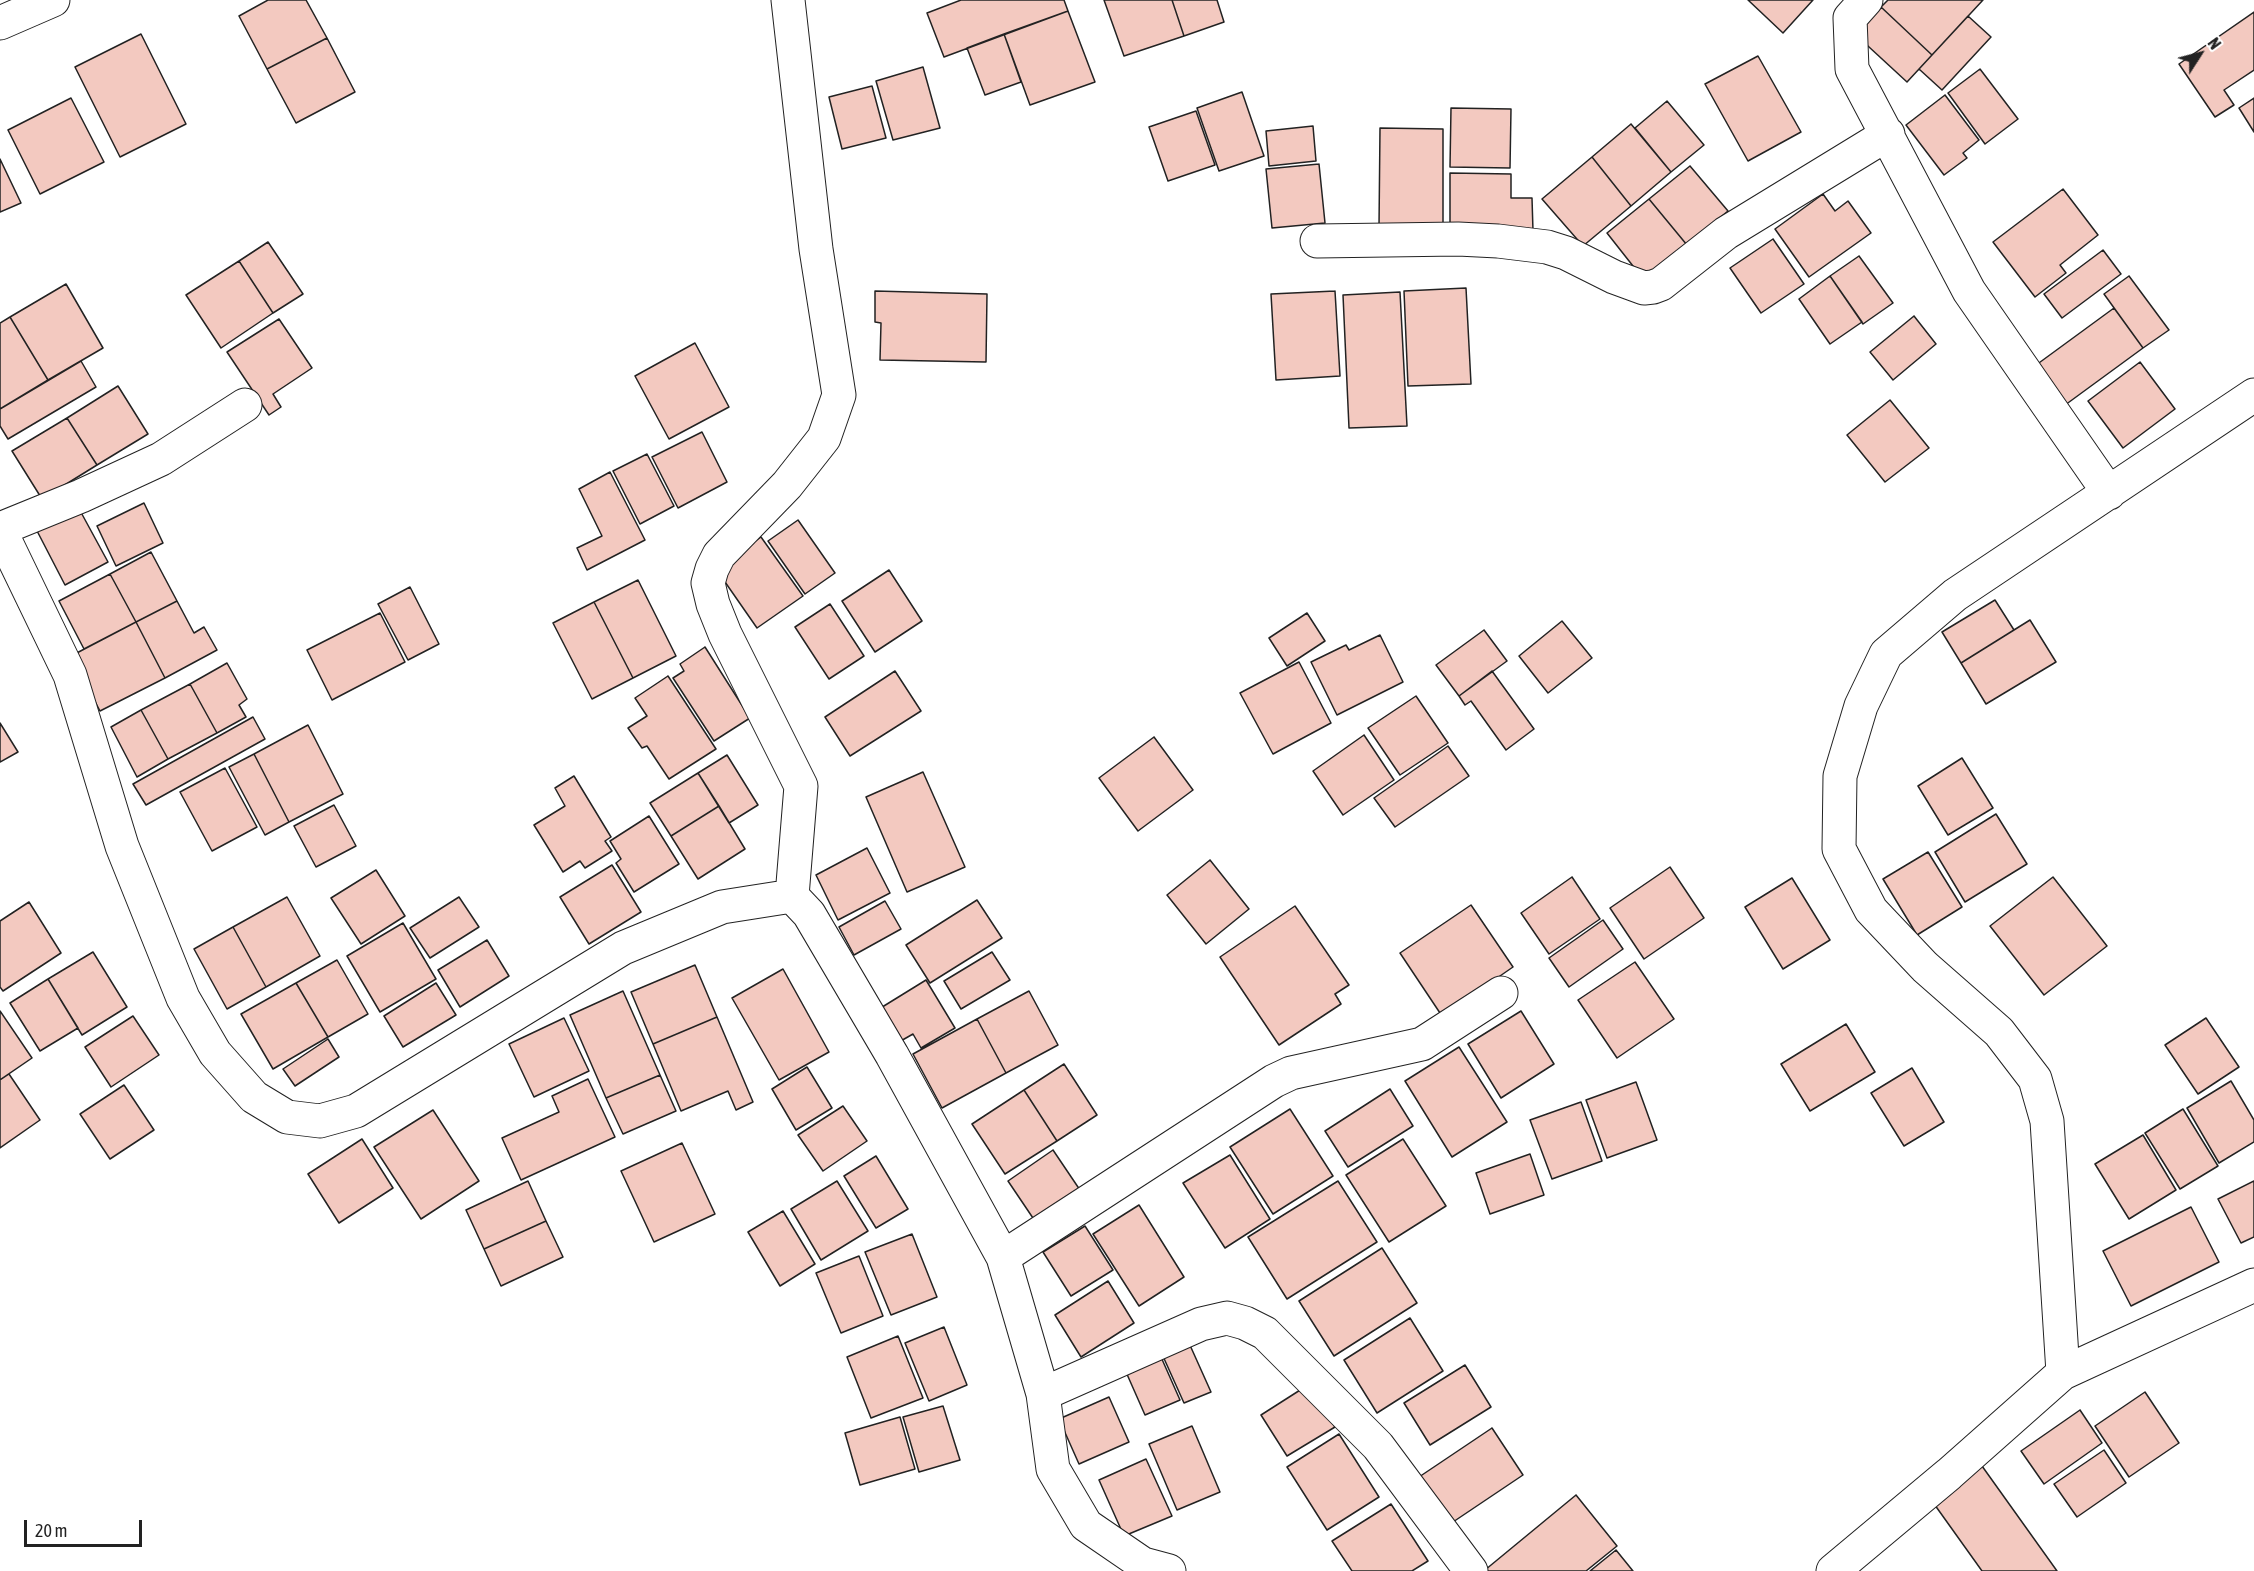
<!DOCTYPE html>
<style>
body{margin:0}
#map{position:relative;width:2254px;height:1571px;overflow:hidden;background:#fff;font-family:"Asap Condensed",sans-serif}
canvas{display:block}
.north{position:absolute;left:2170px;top:24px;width:60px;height:60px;-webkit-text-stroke:4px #fff;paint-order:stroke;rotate:54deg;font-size:16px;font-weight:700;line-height:24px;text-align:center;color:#222}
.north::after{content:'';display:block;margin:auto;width:21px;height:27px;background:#222;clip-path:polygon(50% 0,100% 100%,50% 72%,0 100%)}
.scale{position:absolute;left:24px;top:1520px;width:118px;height:27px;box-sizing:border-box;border:3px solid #222;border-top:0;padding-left:8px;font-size:18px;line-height:21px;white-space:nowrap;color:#222;-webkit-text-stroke:4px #fff;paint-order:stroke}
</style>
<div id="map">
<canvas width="2254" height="1571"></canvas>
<div class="north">N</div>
<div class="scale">20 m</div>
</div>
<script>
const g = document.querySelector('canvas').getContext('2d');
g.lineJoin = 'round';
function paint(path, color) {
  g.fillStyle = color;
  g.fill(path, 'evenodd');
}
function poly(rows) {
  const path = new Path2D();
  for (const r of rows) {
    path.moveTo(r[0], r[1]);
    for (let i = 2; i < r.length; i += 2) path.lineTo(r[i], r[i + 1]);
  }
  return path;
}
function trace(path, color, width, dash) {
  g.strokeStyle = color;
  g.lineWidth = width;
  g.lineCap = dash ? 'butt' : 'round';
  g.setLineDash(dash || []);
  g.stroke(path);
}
const building = poly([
 [268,0,306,0,327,38,267,69,239,16,268,0],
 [961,0,1064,0,1068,11,944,57,927,13,961,0],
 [1104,0,1172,0,1184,36,1124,56,1104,0],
 [1172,0,1217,0,1224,22,1184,36,1172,0],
 [1748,0,1813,0,1783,33,1748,0],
 [1888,0,1983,0,1932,55,1881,7,1888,0],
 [1881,7,1932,55,1907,82,1856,35,1881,7],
 [1068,11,1095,82,1030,105,1004,34,1068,11],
 [2254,12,2254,70,2224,90,2234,105,2215,117,2179,64,2254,12],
 [1968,16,1991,37,1942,90,1919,69,1968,16],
 [141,34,186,124,120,157,75,67,141,34],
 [1004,34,1021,82,985,95,967,48,1004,34],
 [327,38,355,92,296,123,267,69,327,38],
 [1758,56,1801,132,1748,161,1705,84,1758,56],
 [923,67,940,128,893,140,876,81,923,67],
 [1980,69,2018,119,1985,144,1948,93,1980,69],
 [872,86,886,138,842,149,829,97,872,86],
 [1242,92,1264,156,1219,171,1197,108,1242,92],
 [1945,95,1979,140,1963,153,1967,158,1944,175,1906,125,1945,95],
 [71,98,104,162,40,194,8,130,71,98],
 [2254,98,2254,132,2239,108,2254,98],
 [1667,101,1704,145,1671,172,1635,128,1667,101],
 [1451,108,1511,109,1510,168,1450,167,1451,108],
 [1196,111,1215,165,1168,181,1149,127,1196,111],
 [1631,124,1671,172,1631,206,1592,157,1631,124],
 [1313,126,1316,161,1269,166,1266,131,1313,126],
 [1380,128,1443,129,1443,228,1379,227,1380,128],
 [1592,157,1631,206,1583,246,1542,199,1592,157],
 [0,159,21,203,0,212,0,159],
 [1319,164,1325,223,1272,228,1266,169,1319,164],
 [1690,166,1728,211,1687,245,1649,199,1690,166],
 [1450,173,1511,174,1511,198,1532,198,1533,231,1450,230,1450,173],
 [2063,189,2098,235,2060,265,2066,273,2035,297,1993,242,2063,189],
 [1823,194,1835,211,1848,201,1871,233,1809,277,1775,229,1823,194],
 [1649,199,1687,245,1644,280,1607,233,1649,199],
 [1773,239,1804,284,1761,313,1730,268,1773,239],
 [268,242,303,294,273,313,239,261,268,242],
 [2103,250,2121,274,2062,318,2044,294,2103,250],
 [1859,256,1893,303,1863,324,1830,276,1859,256],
 [239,261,273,313,221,348,186,295,239,261],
 [1830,276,1862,322,1830,344,1799,299,1830,276],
 [2129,276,2169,330,2143,348,2104,294,2129,276],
 [66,284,103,348,48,380,10,317,66,284],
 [1466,288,1471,384,1408,386,1404,291,1466,288],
 [875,291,987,294,986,362,880,360,881,323,875,322,875,291],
 [1335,291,1340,376,1276,380,1271,294,1335,291],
 [1400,292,1407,426,1349,428,1343,295,1400,292],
 [2114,308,2143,348,2061,408,2032,368,2114,308],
 [1914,316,1936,344,1893,380,1870,352,1914,316],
 [10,317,48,380,0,409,0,323,10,317],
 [279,319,312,368,273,394,281,407,269,415,227,352,279,319],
 [695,343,729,407,669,439,635,376,695,343],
 [81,361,96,387,8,439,0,426,0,409,81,361],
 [2140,362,2175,409,2123,448,2088,401,2140,362],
 [118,386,148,434,97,465,67,418,118,386],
 [1890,400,1929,448,1885,482,1847,435,1890,400],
 [67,418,97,465,42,499,12,451,67,418],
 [702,432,727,482,678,508,652,457,702,432],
 [647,454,674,506,640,524,613,471,647,454],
 [610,472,645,540,587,570,577,548,602,536,579,489,610,472],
 [144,503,163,543,116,566,97,526,144,503],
 [77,505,108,562,65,585,35,527,77,505],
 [798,520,835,573,805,594,768,541,798,520],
 [761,537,803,596,757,628,716,569,761,537],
 [151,552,177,601,136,622,110,574,151,552],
 [889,570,922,621,875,652,842,601,889,570],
 [110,574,136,622,84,649,59,601,110,574],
 [638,580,676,656,633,678,594,602,638,580],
 [410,587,439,644,408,660,378,604,410,587],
 [1995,600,2014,630,1961,663,1942,632,1995,600],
 [177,601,194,633,204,627,217,650,165,678,136,622,177,601],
 [594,602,633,678,592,699,553,623,594,602],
 [830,604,864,656,829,679,795,627,830,604],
 [380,613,405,662,332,700,307,650,380,613],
 [1307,613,1325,641,1287,666,1269,638,1307,613],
 [2030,620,2056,662,1986,704,1961,663,2030,620],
 [1562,621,1592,658,1548,693,1519,656,1562,621],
 [136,622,165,678,100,711,71,656,136,622],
 [1484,630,1507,661,1459,696,1436,665,1484,630],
 [1380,635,1403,682,1337,715,1311,662,1346,645,1349,650,1380,635],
 [705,647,750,718,714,741,673,678,684,671,680,664,705,647],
 [1299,662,1331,723,1273,754,1240,693,1299,662],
 [227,663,247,699,239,705,246,717,217,733,190,684,227,663],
 [895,671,921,711,850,756,825,717,895,671],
 [1492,671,1534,729,1506,750,1471,701,1465,705,1459,696,1492,671],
 [668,676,716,749,669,779,647,746,642,748,628,728,647,716,635,698,668,676],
 [190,684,217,733,168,759,141,710,190,684],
 [1416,696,1448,743,1400,775,1368,728,1416,696],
 [141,710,168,759,137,777,111,727,141,710],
 [253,717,265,739,146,805,133,784,253,717],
 [0,723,18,752,0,762,0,723],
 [308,725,343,794,289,822,254,754,308,725],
 [1364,735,1394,780,1343,815,1313,771,1364,735],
 [1154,737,1193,790,1138,831,1099,778,1154,737],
 [1448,746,1469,776,1395,827,1374,798,1448,746],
 [254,754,289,822,265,835,229,767,254,754],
 [727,755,758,805,729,823,698,773,727,755],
 [1962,758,1993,808,1948,835,1918,786,1962,758],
 [225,768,257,827,212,851,180,792,225,768],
 [923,772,965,867,907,892,866,797,923,772],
 [698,773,719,806,671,836,650,803,698,773],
 [574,776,611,837,605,841,612,851,585,868,580,861,563,872,534,825,565,806,555,788,574,776],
 [334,805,356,846,316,867,294,826,334,805],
 [719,806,745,849,698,879,671,836,719,806],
 [1996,814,2027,864,1965,902,1935,852,1996,814],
 [649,816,679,864,634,892,616,863,621,859,610,841,649,816],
 [867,848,890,893,838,920,816,875,867,848],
 [1928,852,1962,907,1917,935,1883,879,1928,852],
 [1210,860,1249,909,1206,944,1167,895,1210,860],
 [612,865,641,912,589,944,560,897,612,865],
 [1670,867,1704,918,1644,959,1610,908,1670,867],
 [376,870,405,916,361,944,331,898,376,870],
 [1572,877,1600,919,1549,954,1521,913,1572,877],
 [2053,877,2107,946,2044,995,1990,926,2053,877],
 [1792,878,1830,940,1783,969,1745,907,1792,878],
 [287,897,320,956,266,987,233,927,287,897],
 [459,897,479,927,430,958,410,928,459,897],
 [977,900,1002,938,930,983,906,945,977,900],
 [885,901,901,929,854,955,839,927,885,901],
 [29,902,61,953,3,991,0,987,0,921,29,902],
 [1471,905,1513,967,1442,1016,1400,953,1471,905],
 [1295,906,1349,985,1335,994,1341,1004,1279,1045,1220,957,1295,906],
 [1603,920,1623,949,1569,987,1549,958,1603,920],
 [403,923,436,979,380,1012,347,956,403,923],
 [233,927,266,987,227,1009,194,949,233,927],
 [487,940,509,976,460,1007,438,970,487,940],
 [93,952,127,1007,82,1035,48,979,93,952],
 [992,952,1010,980,961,1009,944,981,992,952],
 [337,960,368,1014,328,1037,296,983,337,960],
 [1635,962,1674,1019,1617,1058,1578,1000,1635,962],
 [695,965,717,1017,653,1044,631,992,695,965],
 [783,969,829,1052,779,1080,732,998,783,969],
 [48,979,78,1028,40,1051,10,1003,48,979],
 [926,980,955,1028,921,1048,913,1034,899,1042,879,1009,926,980],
 [296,983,328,1037,273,1069,241,1014,296,983],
 [436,983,456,1015,403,1047,384,1016,436,983],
 [623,991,660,1075,606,1098,570,1015,623,991],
 [1029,991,1058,1045,1006,1073,977,1019,1029,991],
 [0,1011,32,1058,0,1080,0,1011],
 [1521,1011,1554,1064,1501,1098,1468,1044,1521,1011],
 [133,1016,159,1055,111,1087,85,1047,133,1016],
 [717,1017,753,1102,736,1110,728,1091,681,1111,653,1044,717,1017],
 [564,1018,589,1071,534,1097,509,1044,564,1018],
 [2206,1018,2239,1067,2198,1094,2165,1045,2206,1018],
 [977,1019,1006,1073,942,1108,913,1054,977,1019],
 [1846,1024,1875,1072,1810,1111,1781,1064,1846,1024],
 [328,1039,339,1057,295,1086,283,1069,328,1039],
 [1459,1047,1507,1122,1452,1157,1405,1081,1459,1047],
 [1064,1064,1097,1115,1057,1141,1024,1090,1064,1064],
 [807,1067,832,1108,796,1130,772,1089,807,1067],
 [1912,1068,1944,1122,1904,1146,1871,1093,1912,1068],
 [9,1074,40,1120,0,1148,0,1080,9,1074],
 [660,1075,676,1111,623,1134,606,1098,660,1075],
 [588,1079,615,1137,521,1180,502,1138,559,1112,552,1096,588,1079],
 [2231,1081,2254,1120,2254,1142,2219,1163,2187,1108,2231,1081],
 [1636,1082,1657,1140,1607,1158,1586,1100,1636,1082],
 [124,1085,154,1130,110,1159,80,1114,124,1085],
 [1390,1089,1413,1126,1348,1167,1325,1131,1390,1089],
 [1024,1090,1057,1141,1005,1174,972,1124,1024,1090],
 [1581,1102,1602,1161,1552,1179,1530,1120,1581,1102],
 [843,1106,867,1141,823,1171,798,1135,843,1106],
 [1290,1109,1333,1176,1273,1214,1230,1147,1290,1109],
 [2183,1109,2218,1166,2180,1189,2145,1133,2183,1109],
 [433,1110,479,1181,421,1219,374,1147,433,1110],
 [2143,1135,2176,1190,2129,1219,2095,1164,2143,1135],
 [362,1139,393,1188,339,1223,308,1174,362,1139],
 [1403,1139,1446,1206,1389,1242,1346,1175,1403,1139],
 [682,1143,715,1214,654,1242,621,1171,682,1143],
 [1053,1150,1082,1193,1037,1224,1008,1181,1053,1150],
 [1530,1154,1544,1195,1490,1214,1476,1173,1530,1154],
 [1230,1155,1270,1219,1225,1248,1183,1183,1230,1155],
 [876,1156,908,1209,876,1228,844,1176,876,1156],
 [528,1181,546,1221,484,1249,466,1210,528,1181],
 [837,1181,868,1231,821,1260,791,1209,837,1181],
 [1338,1181,1377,1242,1287,1299,1248,1237,1338,1181],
 [2254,1181,2254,1237,2241,1243,2218,1199,2254,1181],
 [1139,1205,1184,1277,1139,1306,1093,1234,1139,1205],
 [2191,1207,2219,1262,2131,1306,2103,1251,2191,1207],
 [783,1211,815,1264,780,1286,748,1232,783,1211],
 [546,1221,563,1257,501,1286,484,1249,546,1221],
 [1085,1226,1113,1270,1071,1296,1043,1252,1085,1226],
 [912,1234,937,1297,891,1315,865,1252,912,1234],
 [1382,1248,1417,1303,1334,1356,1299,1301,1382,1248],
 [859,1256,883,1316,841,1333,816,1273,859,1256],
 [1108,1281,1134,1323,1081,1357,1055,1315,1108,1281],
 [1410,1318,1443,1371,1377,1413,1344,1360,1410,1318],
 [944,1327,967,1385,929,1401,905,1343,944,1327],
 [898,1336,923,1398,871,1418,847,1357,898,1336],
 [1189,1343,1211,1392,1184,1403,1162,1354,1189,1343],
 [1161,1357,1180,1400,1145,1415,1126,1372,1161,1357],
 [1465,1365,1491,1407,1430,1445,1404,1403,1465,1365],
 [1308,1385,1335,1427,1287,1456,1261,1415,1308,1385],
 [2145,1392,2179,1443,2129,1477,2095,1426,2145,1392],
 [1109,1397,1129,1442,1079,1464,1059,1419,1109,1397],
 [943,1406,960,1460,919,1472,903,1417,943,1406],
 [2080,1410,2102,1443,2044,1484,2021,1451,2080,1410],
 [900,1417,915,1469,860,1485,845,1433,900,1417],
 [1192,1426,1220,1492,1177,1510,1149,1444,1192,1426],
 [1492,1428,1523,1475,1450,1524,1419,1477,1492,1428],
 [1339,1434,1379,1497,1327,1530,1287,1467,1339,1434],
 [2104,1450,2126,1483,2077,1517,2054,1484,2104,1450],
 [1146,1459,1172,1516,1124,1536,1099,1480,1146,1459],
 [1982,1466,2057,1571,1982,1571,1932,1501,1982,1466],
 [1576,1495,1617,1546,1586,1571,1486,1571,1485,1570,1576,1495],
 [1391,1504,1428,1561,1412,1571,1352,1571,1332,1541,1391,1504],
 [1616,1550,1633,1571,1590,1571,1616,1550]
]);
const street = poly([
 [788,0,816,249,839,395,824,438,787,485,719,555,712,569,708,583,713,604,725,634,801,786,792,896],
 [1866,0,1850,18,1852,69,1969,291,2109,493],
 [0,23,53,0],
 [1317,241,1458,239,1498,241,1547,247,1566,253,1614,277,1644,288,1653,287,1661,284,1726,233,1888,134],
 [0,529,81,496,161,459,245,405],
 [0,530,70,675,122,846,183,998,215,1053,254,1097,287,1117,320,1121,356,1111,623,948,722,907,792,896,809,914,892,1055,1003,1257,1043,1394,1053,1469,1086,1525,1143,1564,1169,1571],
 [1003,1257,1274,1081,1291,1073,1422,1044,1501,993],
 [2063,1373,2047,1121,2035,1079,1999,1032,1925,967,1871,910,1839,849,1840,776,1861,706,1886,654,1955,595,2254,395],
 [1043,1394,1201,1324,1227,1318,1245,1323,1265,1333,1378,1446,1471,1571],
 [1833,1571,1949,1474,2063,1373,2254,1285]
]);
paint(building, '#f3c9c0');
trace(building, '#222', 1.5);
trace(street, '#222', 35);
trace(street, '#fff', 33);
</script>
